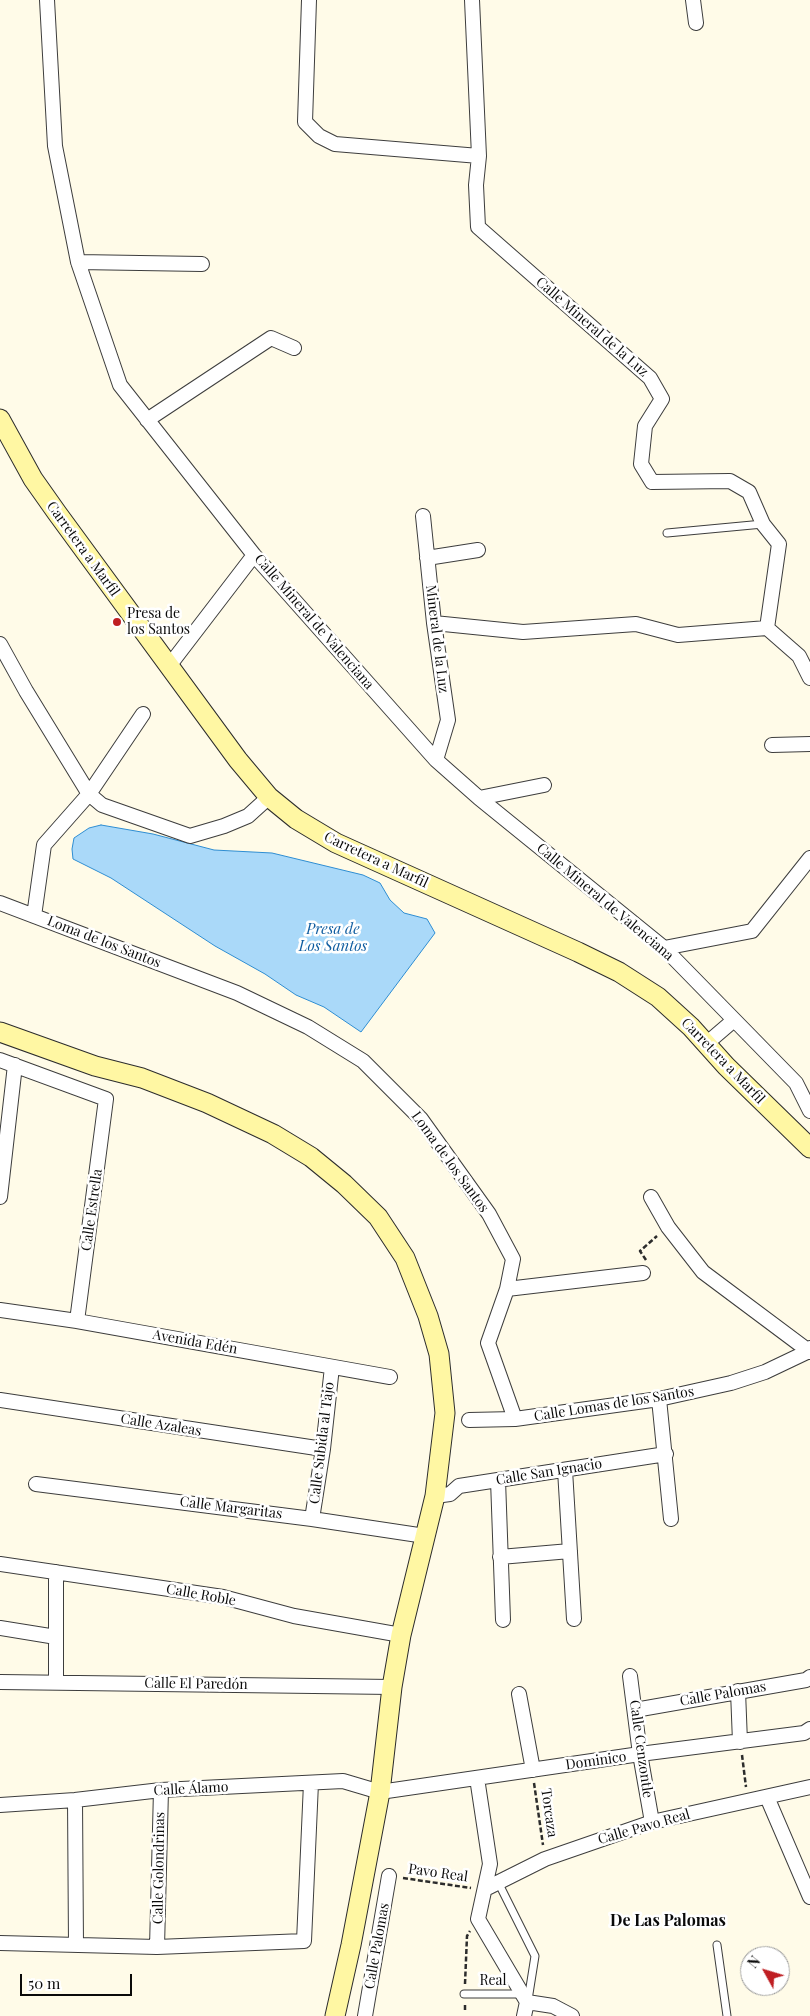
<!DOCTYPE html>
<meta charset="utf-8">
<style>
body{margin:0}
#map{position:relative;width:810px;height:2016px;overflow:hidden;background:#fffbe8;font-family:"Playfair Display",serif}
canvas{display:block}
.north{position:absolute;left:740px;top:1946px;width:50px;height:50px;box-sizing:border-box;background:#fff;border:1px solid #9d9d9d;border-radius:50%;rotate:309deg;font-size:14px;font-weight:700;line-height:20px;text-align:center;color:#0a0a0a}
.north::after{content:'';display:block;margin:auto;width:18px;height:22px;background:#bf1e22;clip-path:polygon(50% 0,100% 100%,50% 72%,0 100%)}
.scale{position:absolute;left:20px;top:1974px;width:112px;height:22px;box-sizing:border-box;border:2px solid #0a0a0a;border-top:0;padding-left:6px;font-size:15px;line-height:18px;white-space:nowrap;color:#0a0a0a;-webkit-text-stroke:4px #fff;paint-order:stroke}
</style>
<div id="map">
<canvas width="810" height="2016"></canvas>
<div class="north">N</div>
<div class="scale">50 m</div>
</div>
<script>
const g = document.querySelector('canvas').getContext('2d');
g.lineJoin = 'round';
function paint(path, color) {
  g.fillStyle = color;
  g.fill(path, 'evenodd');
}
function poly(rows) {
  const path = new Path2D();
  for (const r of rows) {
    path.moveTo(r[0], r[1]);
    for (let i = 2; i < r.length; i += 2) path.lineTo(r[i], r[i + 1]);
  }
  return path;
}
function trace(path, color, width, dash) {
  g.strokeStyle = color;
  g.lineWidth = width;
  g.lineCap = dash ? 'butt' : 'round';
  g.setLineDash(dash || []);
  g.stroke(path);
}
function write(font, color, halo, rows, align = 'center') {
  g.font = font + ' "Playfair Display",serif';
  g.lineWidth = 5;
  g.setLineDash([]);
  g.textBaseline = 'middle';
  g.strokeStyle = halo;
  g.fillStyle = color;
  for (const [text, x, y, turn = 0] of rows) {
    g.save();
    g.translate(x, y);
    g.rotate((+turn || 0) * Math.PI / 180);
    g.textAlign = isNaN(turn) ? turn : align;
    if (halo) g.strokeText(text, 0, 0);
    g.fillText(text, 0, 0);
    g.restore();
  }
}
const water = poly([
 [101,825,153,834,214,850,272,853,363,875,380,883,390,900,404,913,427,919,435,933,361,1032,324,1007,296,995,265,974,215,946,111,878,73,859,72,849,74,838,89,828,101,825]
]);
const path = poly([
 [646,1260,640,1251,657,1236],
 [742,1755,746,1787],
 [534,1783,543,1845],
 [403,1878,471,1888],
 [465,1984,467,1936,470,1931],
 [465,2005,465,2011]
]);
const lane = poly([
 [667,533,763,524],
 [498,1882,535,1956,528,2000],
 [717,1945,727,2016],
 [464,1994,522,1994]
]);
const street = poly([
 [47,0,55,146,78,262,120,385,254,555,436,760,479,798,664,948,796,1083,810,1111],
 [309,0,305,122,319,136,335,144,479,156],
 [472,0,479,156,476,185,478,227,650,378,662,399,645,426,641,464,652,482,730,481,749,492,763,524,779,544,767,628,799,656,810,678],
 [693,0,696,23],
 [78,262,202,264],
 [147,420,271,338,294,348],
 [423,516,434,623,448,720,436,760],
 [427,558,478,550],
 [434,623,523,632,636,624,678,635,767,628],
 [0,644,26,691,89,794,102,805,190,836,224,826,248,816,269,797],
 [169,666,254,555],
 [772,745,810,744],
 [479,798,544,785],
 [0,903,237,993,308,1027,363,1061,421,1119,489,1214,513,1259,507,1289,488,1343,515,1419],
 [34,916,44,845,89,794,143,714],
 [664,948,752,931,810,858],
 [706,1044,734,1020],
 [0,1060,106,1099,77,1321],
 [0,1197,15,1065],
 [651,1197,668,1227,703,1272,810,1352],
 [507,1289,643,1273],
 [0,1310,77,1321,390,1377],
 [659,1399,671,1519],
 [0,1400,323,1449],
 [469,1420,515,1419,659,1399,731,1383,765,1372,809,1351,810,1348],
 [565,1470,574,1619],
 [498,1480,503,1620],
 [36,1484,312,1519,425,1536],
 [435,1496,450,1494,459,1486,666,1454],
 [312,1519,323,1449,332,1367],
 [500,1557,570,1551],
 [0,1564,223,1597,294,1616,401,1635],
 [56,1572,56,1682],
 [0,1628,56,1637],
 [630,1676,640,1754,652,1822],
 [0,1682,392,1687],
 [738,1691,740,1742],
 [519,1694,533,1770],
 [635,1710,806,1680,810,1677],
 [477,1778,490,1864,478,1919,527,2002,553,2006,572,2016],
 [767,1797,810,1897],
 [75,1800,76,1945],
 [0,1805,75,1800,161,1790,343,1781,380,1792,640,1754,804,1733,810,1729],
 [485,1889,545,1859,652,1822,810,1787],
 [0,1943,157,1947,304,1941,311,1783],
 [157,1947,161,1790],
 [365,2016,389,1876],
 [524,2016,527,2002]
]);
const secondary = poly([
 [0,419,33,479,57,513,238,760,269,797,296,819,336,843,578,952,619,972,658,997,691,1027,726,1066,810,1148],
 [0,1032,95,1066,142,1078,207,1103,273,1134,311,1157,344,1184,378,1217,405,1258,428,1316,439,1354,445,1413,435,1496,401,1635,392,1687,380,1792,351,1945,335,2016]
]);
const markers = [
 [117,622,5,"#bf1e22"]
];
const streetNames = [
 ["Calle Mineral de la Luz",592,327,41],
 ["Carretera a Marfil",83,549,54],
 ["Calle Mineral de Valenciana",314,622,49],
 ["Mineral de la Luz",437,639,83],
 ["Carretera a Marfil",376,860,25],
 ["Calle Mineral de Valenciana",605,902,40],
 ["Loma de los Santos",104,942,21],
 ["Carretera a Marfil",723,1061,46],
 ["Loma de los Santos",450,1162,54],
 ["Calle Estrella",92,1210,-82],
 ["Avenida Edén",195,1342,10],
 ["Calle Lomas de los Santos",614,1404,-9],
 ["Calle Azaleas",161,1425,9],
 ["Calle Subida al Tajo",322,1443,-83],
 ["Calle San Ignacio",549,1472,-9],
 ["Calle Margaritas",231,1508,7],
 ["Calle Roble",201,1595,10],
 ["Calle El Paredón",196,1684,1],
 ["Calle Palomas",723,1694,-10],
 ["Calle Cenzontle",641,1749,82],
 ["Dominico",596,1761,-8],
 ["Calle Álamo",191,1789,-3],
 ["Torcaza",549,1813,82],
 ["Calle Pavo Real",644,1827,-16],
 ["Calle Golondrinas",159,1868,-89],
 ["Pavo Real",438,1873,8],
 ["Calle Palomas",377,1946,-80],
 ["Real",493,1981]
];
const poiNames = [
 ["Presa de",127,614],
 ["los Santos",127,630]
];
const waterNames = [
 ["Presa de",333,929],
 ["Los Santos",333,946]
];
const quarterNames = [
 ["De Las Palomas",668,1921]
];
paint(water, '#aad9f9');
trace(water, '#2e8dd2', 1);
trace(lane, '#3d3d3d', 9);
trace(street, '#3d3d3d', 16);
trace(secondary, '#2c2c2c', 21);
trace(path, '#2c2c2c', 2.5, [5, 2.5]);
trace(lane, '#fff', 7);
trace(street, '#fff', 14);
trace(secondary, '#fff7a3', 19);
for (const [x, y, r, color] of markers) {
  const dot = new Path2D();
  dot.arc(x, y, r, 0, 2 * Math.PI);
  g.fillStyle = color;
  g.fill(dot);
  trace(dot, '#fff', 2);
}
write('14px', '#0a0a0a', '#fff', streetNames);
write('14px', '#0a0a0a', '#fff', poiNames, 'left');
write('italic 15px', '#105da0', '#fff', waterNames);
write('bold 16px', '#0a0a0a', '#fff', quarterNames);
</script>
